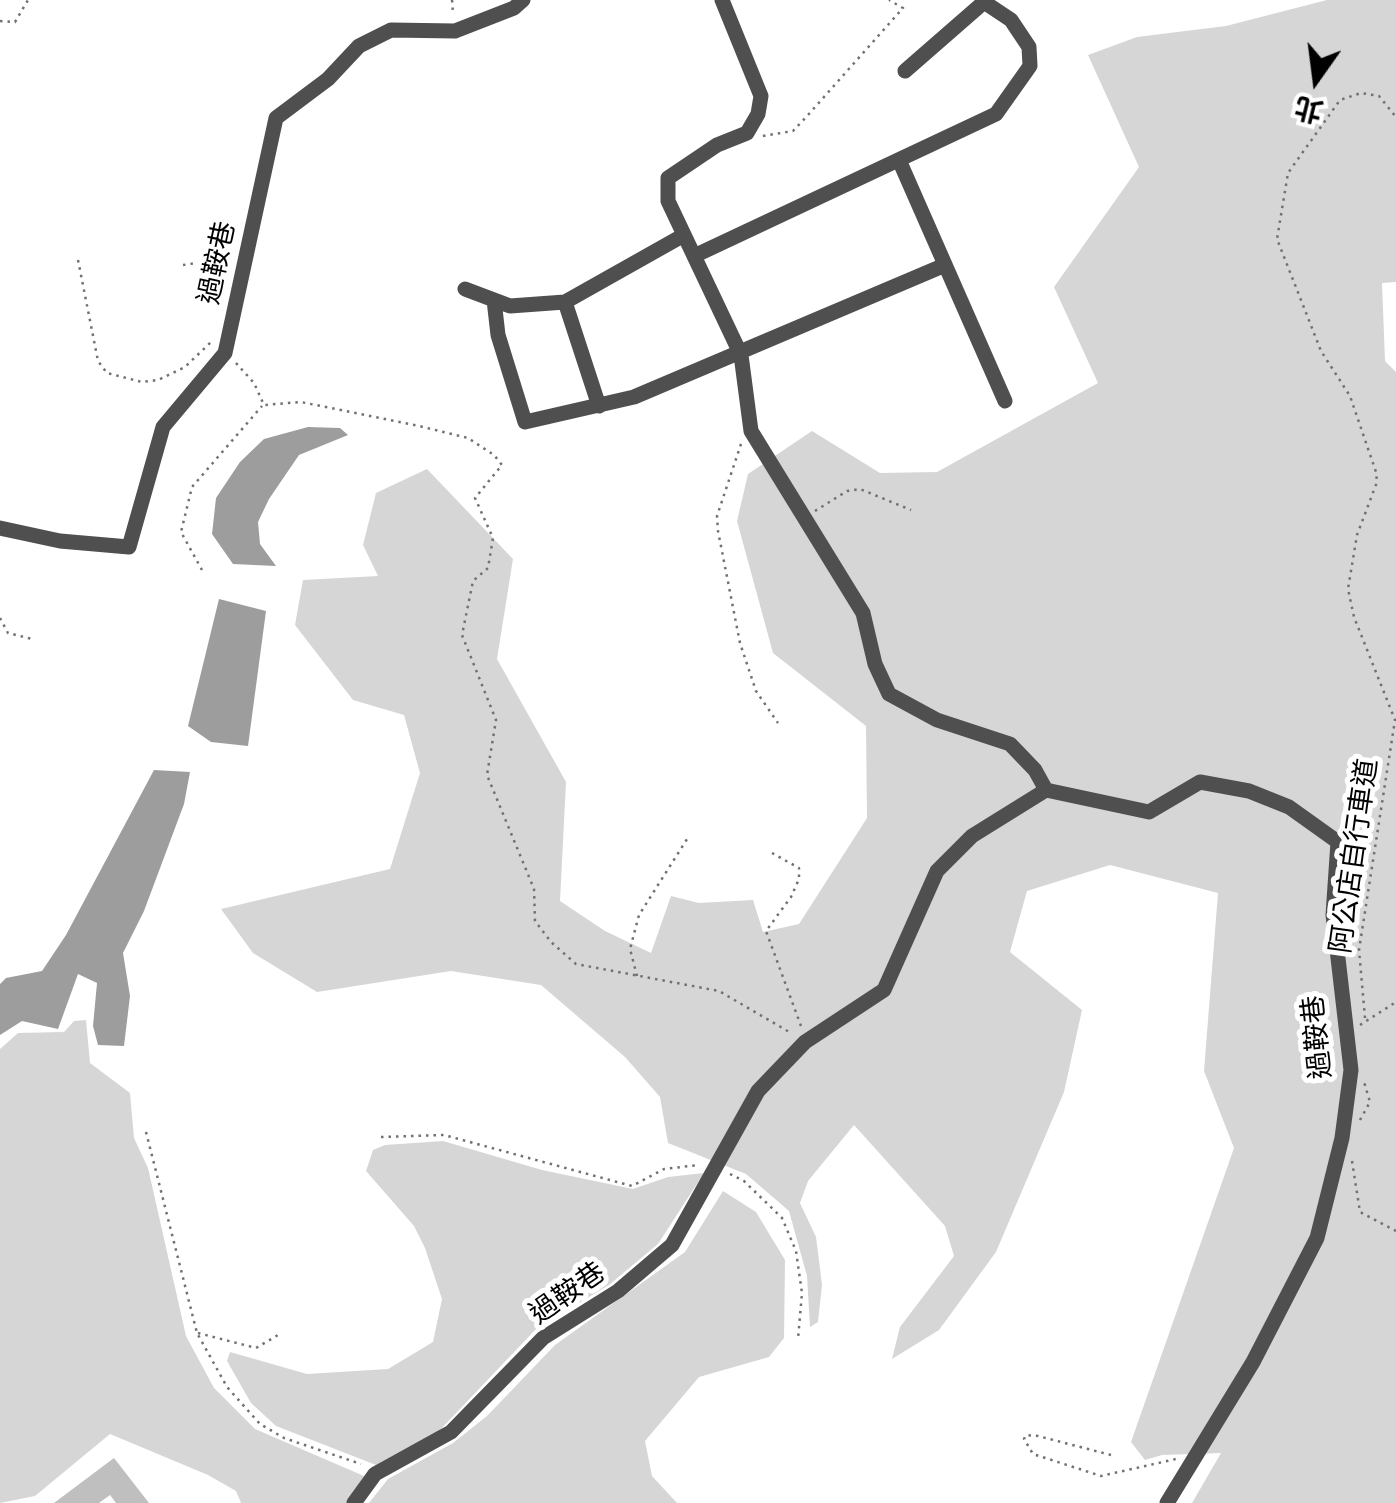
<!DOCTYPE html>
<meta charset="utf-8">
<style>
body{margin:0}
#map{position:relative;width:1396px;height:1503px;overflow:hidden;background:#fff;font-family:"Fira Sans","Noto Sans TC",sans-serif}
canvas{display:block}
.north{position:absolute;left:1266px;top:30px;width:100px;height:100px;-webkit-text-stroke:8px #fff;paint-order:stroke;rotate:194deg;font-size:28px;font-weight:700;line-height:40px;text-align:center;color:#000}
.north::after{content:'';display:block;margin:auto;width:35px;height:45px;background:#000;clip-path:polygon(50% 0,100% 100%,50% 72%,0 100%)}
</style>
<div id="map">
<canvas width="1396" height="1503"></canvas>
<div class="north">北</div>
</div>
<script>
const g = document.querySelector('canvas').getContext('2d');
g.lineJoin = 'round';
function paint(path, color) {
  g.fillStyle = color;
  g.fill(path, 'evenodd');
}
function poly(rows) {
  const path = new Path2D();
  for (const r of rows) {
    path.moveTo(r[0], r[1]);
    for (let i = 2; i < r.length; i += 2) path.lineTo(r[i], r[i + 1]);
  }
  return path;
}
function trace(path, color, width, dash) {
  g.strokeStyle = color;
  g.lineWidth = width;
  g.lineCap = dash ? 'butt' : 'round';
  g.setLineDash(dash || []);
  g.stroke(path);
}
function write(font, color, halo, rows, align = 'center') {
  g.font = font + ' "Fira Sans","Noto Sans TC",sans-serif';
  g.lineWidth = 10;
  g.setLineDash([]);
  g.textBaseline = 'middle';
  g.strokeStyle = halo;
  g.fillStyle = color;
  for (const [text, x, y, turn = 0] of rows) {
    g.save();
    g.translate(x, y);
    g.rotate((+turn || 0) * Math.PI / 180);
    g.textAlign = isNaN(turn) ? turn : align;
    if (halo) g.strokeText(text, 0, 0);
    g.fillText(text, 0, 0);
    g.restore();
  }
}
const green = poly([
 [1327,0,1396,0,1396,282,1382,283,1385,361,1396,372,1396,1503,1192,1503,1221,1453,1162,1455,1145,1460,1131,1442,1234,1148,1204,1071,1218,893,1110,865,1027,891,1010,952,1082,1010,1064,1092,996,1252,939,1330,892,1359,900,1327,954,1256,945,1226,854,1125,808,1181,800,1203,816,1237,822,1285,818,1322,810,1327,807,1276,789,1211,746,1174,668,1143,660,1097,625,1057,541,985,451,971,317,992,253,953,221,909,390,869,420,773,404,715,353,700,295,625,303,580,378,576,363,545,376,493,427,469,513,559,497,659,566,782,560,901,605,931,651,953,671,896,699,903,753,900,763,932,799,924,867,818,866,726,773,653,737,521,748,474,812,431,880,473,937,472,1098,383,1054,287,1139,167,1088,55,1137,37,1226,26],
 [86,1020,90,1063,130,1093,134,1138,148,1168,186,1336,214,1388,255,1429,364,1476,346,1503,241,1503,236,1491,208,1475,110,1434,35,1496,0,1503,0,1049,18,1033,64,1032,74,1021],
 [443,1141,542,1170,633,1189,668,1177,704,1173,658,1244,609,1285,537,1328,439,1431,376,1465,276,1426,251,1403,227,1361,230,1352,307,1374,388,1369,433,1342,442,1299,425,1248,414,1226,366,1171,373,1150,385,1145],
 [723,1191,756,1212,785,1260,784,1338,769,1357,699,1377,645,1441,652,1476,677,1503,369,1503,388,1479,453,1443,487,1416,555,1345,685,1252]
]);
const water = poly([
 [308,427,340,428,348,435,299,455,269,499,258,522,260,544,276,566,233,564,212,534,216,498,240,462,264,439],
 [219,599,266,611,248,746,211,742,188,726],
 [154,770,190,772,184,804,144,911,123,953,130,996,124,1046,98,1045,93,1026,97,983,78,974,58,1029,22,1021,0,1035,0,984,6,978,42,971,66,935]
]);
const building = poly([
 [114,1458,149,1503,116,1503,110,1495,99,1503,54,1503]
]);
const path = poly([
 [452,0,453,13],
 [0,21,15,22,28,0],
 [763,136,793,131,808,115,903,8,889,0],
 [78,260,98,361,107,373,142,382,158,380,185,367,211,342],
 [183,265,229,258],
 [236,363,254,383,264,405,301,402,419,426,468,438,494,455,502,465,475,498,493,538,488,568,473,581,462,635,496,720,487,775,534,889,535,921,551,942,576,964,719,991,791,1033],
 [741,444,717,516,718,531,740,643,756,691,778,723],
 [815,511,847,491,860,489,911,510],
 [202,570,181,532,192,487,262,406],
 [0,618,8,633,32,639],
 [772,853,799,868,799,879,791,897,766,931,801,1026],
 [637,976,630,949,639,915,689,836],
 [1365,1018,1359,950,1395,720,1354,617,1348,589,1357,535,1377,482,1376,472,1350,396,1321,351,1277,239,1288,173,1340,100,1361,93,1379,96,1396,117],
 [1360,1025,1396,1002],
 [1360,1120,1370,1102,1364,1082],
 [146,1132,197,1333,227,1387,260,1424,284,1438,361,1464],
 [381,1137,444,1135,632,1186,664,1169,698,1165],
 [1352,1161,1360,1212,1396,1231],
 [730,1174,744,1181,782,1218,796,1251,802,1293,798,1339],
 [198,1333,256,1348,278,1335],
 [1111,1455,1038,1436,1026,1435,1024,1439,1033,1454,1101,1476,1176,1459]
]);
const minor = poly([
 [722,0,761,96,758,114,747,133,717,145,668,178,668,201,741,355,751,431,863,613,875,664,889,694,937,720,1010,744,1035,770,1046,790,1149,812,1200,782,1249,791,1289,807,1338,842,1333,915,1351,1070,1342,1138,1317,1238,1253,1362,1167,1503],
 [899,160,1005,401],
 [694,256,996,114,1030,66,1029,47,1011,20,984,2,905,71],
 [465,289,510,306,565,302,684,235],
 [494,300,498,335,525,422,634,397,945,265],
 [565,302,599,406],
 [0,528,60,541,129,547,163,427,225,353,276,118,328,79,359,46,391,30,455,31,514,8,523,0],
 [354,1503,375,1474,451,1432,543,1338,618,1291,672,1245,758,1091,805,1042,884,990,937,871,972,836,1046,790]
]);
const streetNames = [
 ["過鞍巷",218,263,-78],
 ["阿公店自行車道",1355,856,-82],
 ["過鞍巷",1318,1037,-96],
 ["過鞍巷",568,1294,-35]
];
paint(green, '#d6d6d6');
paint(water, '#9d9d9d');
paint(building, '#bfbfbf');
trace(path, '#717171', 2.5, [2.5, 5]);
trace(minor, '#4f4f4f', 15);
write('28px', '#000', '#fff', streetNames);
</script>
